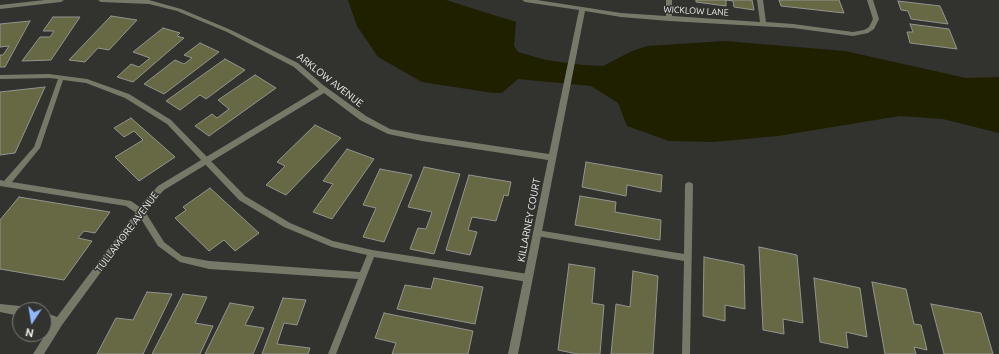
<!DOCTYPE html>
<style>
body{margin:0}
#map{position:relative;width:999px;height:354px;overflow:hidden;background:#32322f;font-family:Ubuntu,sans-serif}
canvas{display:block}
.north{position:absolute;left:12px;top:302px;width:40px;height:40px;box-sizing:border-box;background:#32322f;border:1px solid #7c7d7a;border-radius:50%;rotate:192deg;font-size:11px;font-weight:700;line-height:16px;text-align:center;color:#ecedea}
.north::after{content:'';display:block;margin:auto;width:14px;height:18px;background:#91b8fd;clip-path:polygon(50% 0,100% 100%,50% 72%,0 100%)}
</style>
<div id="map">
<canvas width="999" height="354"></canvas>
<div class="north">N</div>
</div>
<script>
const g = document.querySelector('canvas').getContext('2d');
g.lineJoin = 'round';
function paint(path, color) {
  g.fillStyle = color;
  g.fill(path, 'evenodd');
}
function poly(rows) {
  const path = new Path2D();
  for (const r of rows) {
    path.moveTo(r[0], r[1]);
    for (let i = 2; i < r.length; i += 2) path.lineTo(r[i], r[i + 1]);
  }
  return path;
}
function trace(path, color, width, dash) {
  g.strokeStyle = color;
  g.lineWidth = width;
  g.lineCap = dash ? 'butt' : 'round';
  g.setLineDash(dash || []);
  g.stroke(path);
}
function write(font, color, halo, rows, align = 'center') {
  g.font = font + ' Ubuntu,sans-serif';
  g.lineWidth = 3;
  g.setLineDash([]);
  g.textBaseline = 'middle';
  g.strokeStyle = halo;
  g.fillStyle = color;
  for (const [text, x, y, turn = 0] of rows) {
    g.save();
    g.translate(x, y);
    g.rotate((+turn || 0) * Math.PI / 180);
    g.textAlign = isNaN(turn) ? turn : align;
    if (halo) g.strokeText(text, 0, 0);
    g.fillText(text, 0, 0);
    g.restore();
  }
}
const water = poly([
 [348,0,446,0,516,22,514,46,518,52,546,60,583,65,603,66,632,51,647,46,725,41,845,51,966,78,999,77,999,133,943,119,900,116,778,136,713,142,669,141,627,126,618,103,591,86,518,79,502,93,493,93,422,82,378,57,357,26]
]);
const building = poly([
 [696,0,752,0,754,10,734,7,733,1,726,0,726,6,696,2,696,0],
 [779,0,839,0,844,13,781,6,779,0],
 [898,1,940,6,948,24,911,19,908,11,901,10,898,1],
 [111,16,137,20,109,50,98,48,85,62,69,60,111,16],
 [53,17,80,17,51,60,22,61,40,37,50,37,54,31,43,31,53,17],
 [30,21,5,67,0,67,0,55,3,55,9,46,0,47,0,24,30,21],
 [910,24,949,29,957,49,910,43,907,32,913,32,910,24],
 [163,28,180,33,177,36,184,38,133,82,117,77,131,64,139,67,150,58,133,52,163,28],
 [200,43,219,52,164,94,144,84,175,60,184,64,192,58,184,55,200,43],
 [225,59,245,70,206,99,200,95,180,110,166,101,225,59],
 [255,75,276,88,209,136,195,126,212,114,217,118,229,109,218,100,255,75],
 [45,87,15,153,0,155,0,92,45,87],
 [131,118,175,157,139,181,115,157,143,140,134,131,124,137,114,128,131,118],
 [315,125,341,138,286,195,266,185,285,166,277,162,315,125],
 [347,149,374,159,332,219,313,212,333,184,323,181,347,149],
 [586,162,662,175,661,192,627,185,626,196,582,187,586,162],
 [424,167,460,174,434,254,410,249,418,228,426,229,432,212,408,207,424,167],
 [380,169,412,175,384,242,363,237,376,208,363,205,380,169],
 [469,175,511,182,508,196,504,195,496,221,472,217,468,230,477,232,470,255,446,250,469,175],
 [210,188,259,233,235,251,224,240,209,251,175,218,186,210,183,207,210,188],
 [580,196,616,202,615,212,661,220,660,240,575,225,580,196],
 [19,197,110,212,95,233,84,231,78,238,92,241,64,280,0,269,0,220,19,197],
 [759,247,797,255,803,323,783,319,784,334,763,330,759,247],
 [704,257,744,265,745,309,725,305,725,321,703,316,704,257],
 [569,264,595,268,592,303,604,305,600,354,577,354,558,350,569,264],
 [633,271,658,276,653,354,611,354,616,304,630,307,633,271],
 [434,278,483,287,475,324,397,309,405,285,431,289,434,278],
 [814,278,860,288,867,337,846,332,848,348,820,342,814,278],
 [872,282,906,289,914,324,921,325,927,350,914,347,916,354,885,354,872,282],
 [147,292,172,294,143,354,97,354,116,318,133,320,147,292],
 [183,294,207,297,195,323,213,326,200,354,152,354,183,294],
 [283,298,306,300,297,325,284,323,277,344,310,348,308,354,262,354,283,298],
 [230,303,254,307,245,325,264,328,253,354,205,354,230,303],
 [931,304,981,313,993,354,944,354,931,304],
 [384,313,473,331,468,354,392,354,396,343,375,338,384,313]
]);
const lane = poly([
 [49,74,87,79,129,94,171,120,245,196,290,223,333,241,372,250,528,274,531,275,532,278,531,281,528,282,374,257,336,354,328,354,358,279,209,269,180,262,158,246,138,214,126,206,0,186,0,180,4,181,34,147,58,79,49,78,0,79,0,75,49,74],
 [63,80,86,83,125,98,167,124,239,200,284,227,332,247,367,255,360,272,209,261,182,256,164,242,144,210,131,201,12,182,40,148,63,80],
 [689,182,692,183,693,185,690,354,682,354,684,261,537,236,534,235,533,233,534,231,537,230,684,254,685,185,686,183,689,182]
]);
const street = poly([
 [45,0,64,0,61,2,0,9,0,5,45,0],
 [98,0,149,0,181,9,231,30,298,63,323,85,366,116,390,129,422,135,549,154,579,10,525,2,522,0,537,0,621,13,666,16,666,0,672,0,672,16,760,22,757,0,763,0,766,22,793,24,853,32,864,30,869,27,873,19,867,0,873,0,879,19,874,29,868,33,853,36,793,28,669,21,621,17,585,11,518,354,508,354,548,160,422,141,388,134,360,120,324,93,164,190,151,204,62,325,44,354,33,354,52,324,44,322,44,312,57,317,145,200,158,186,319,89,294,67,227,32,177,11,149,4,101,2,98,0],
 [0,304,20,306,23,308,24,310,20,310,20,316,0,312,0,304]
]);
const farStreetnames = [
 ["WICKLOW LANE",696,11,3]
];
const streetNames = [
 ["ARKLOW AVENUE",330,80,38],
 ["KILLARNEY COURT",529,220,-79],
 ["TULLAMORE AVENUE",127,232,-53]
];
paint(water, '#1f2000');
paint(building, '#666943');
trace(building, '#949490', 1);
paint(lane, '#777968');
paint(street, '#777968');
write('9px', '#ecedea', '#32322f', farStreetnames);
write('10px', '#ecedea', '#32322f', streetNames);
</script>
